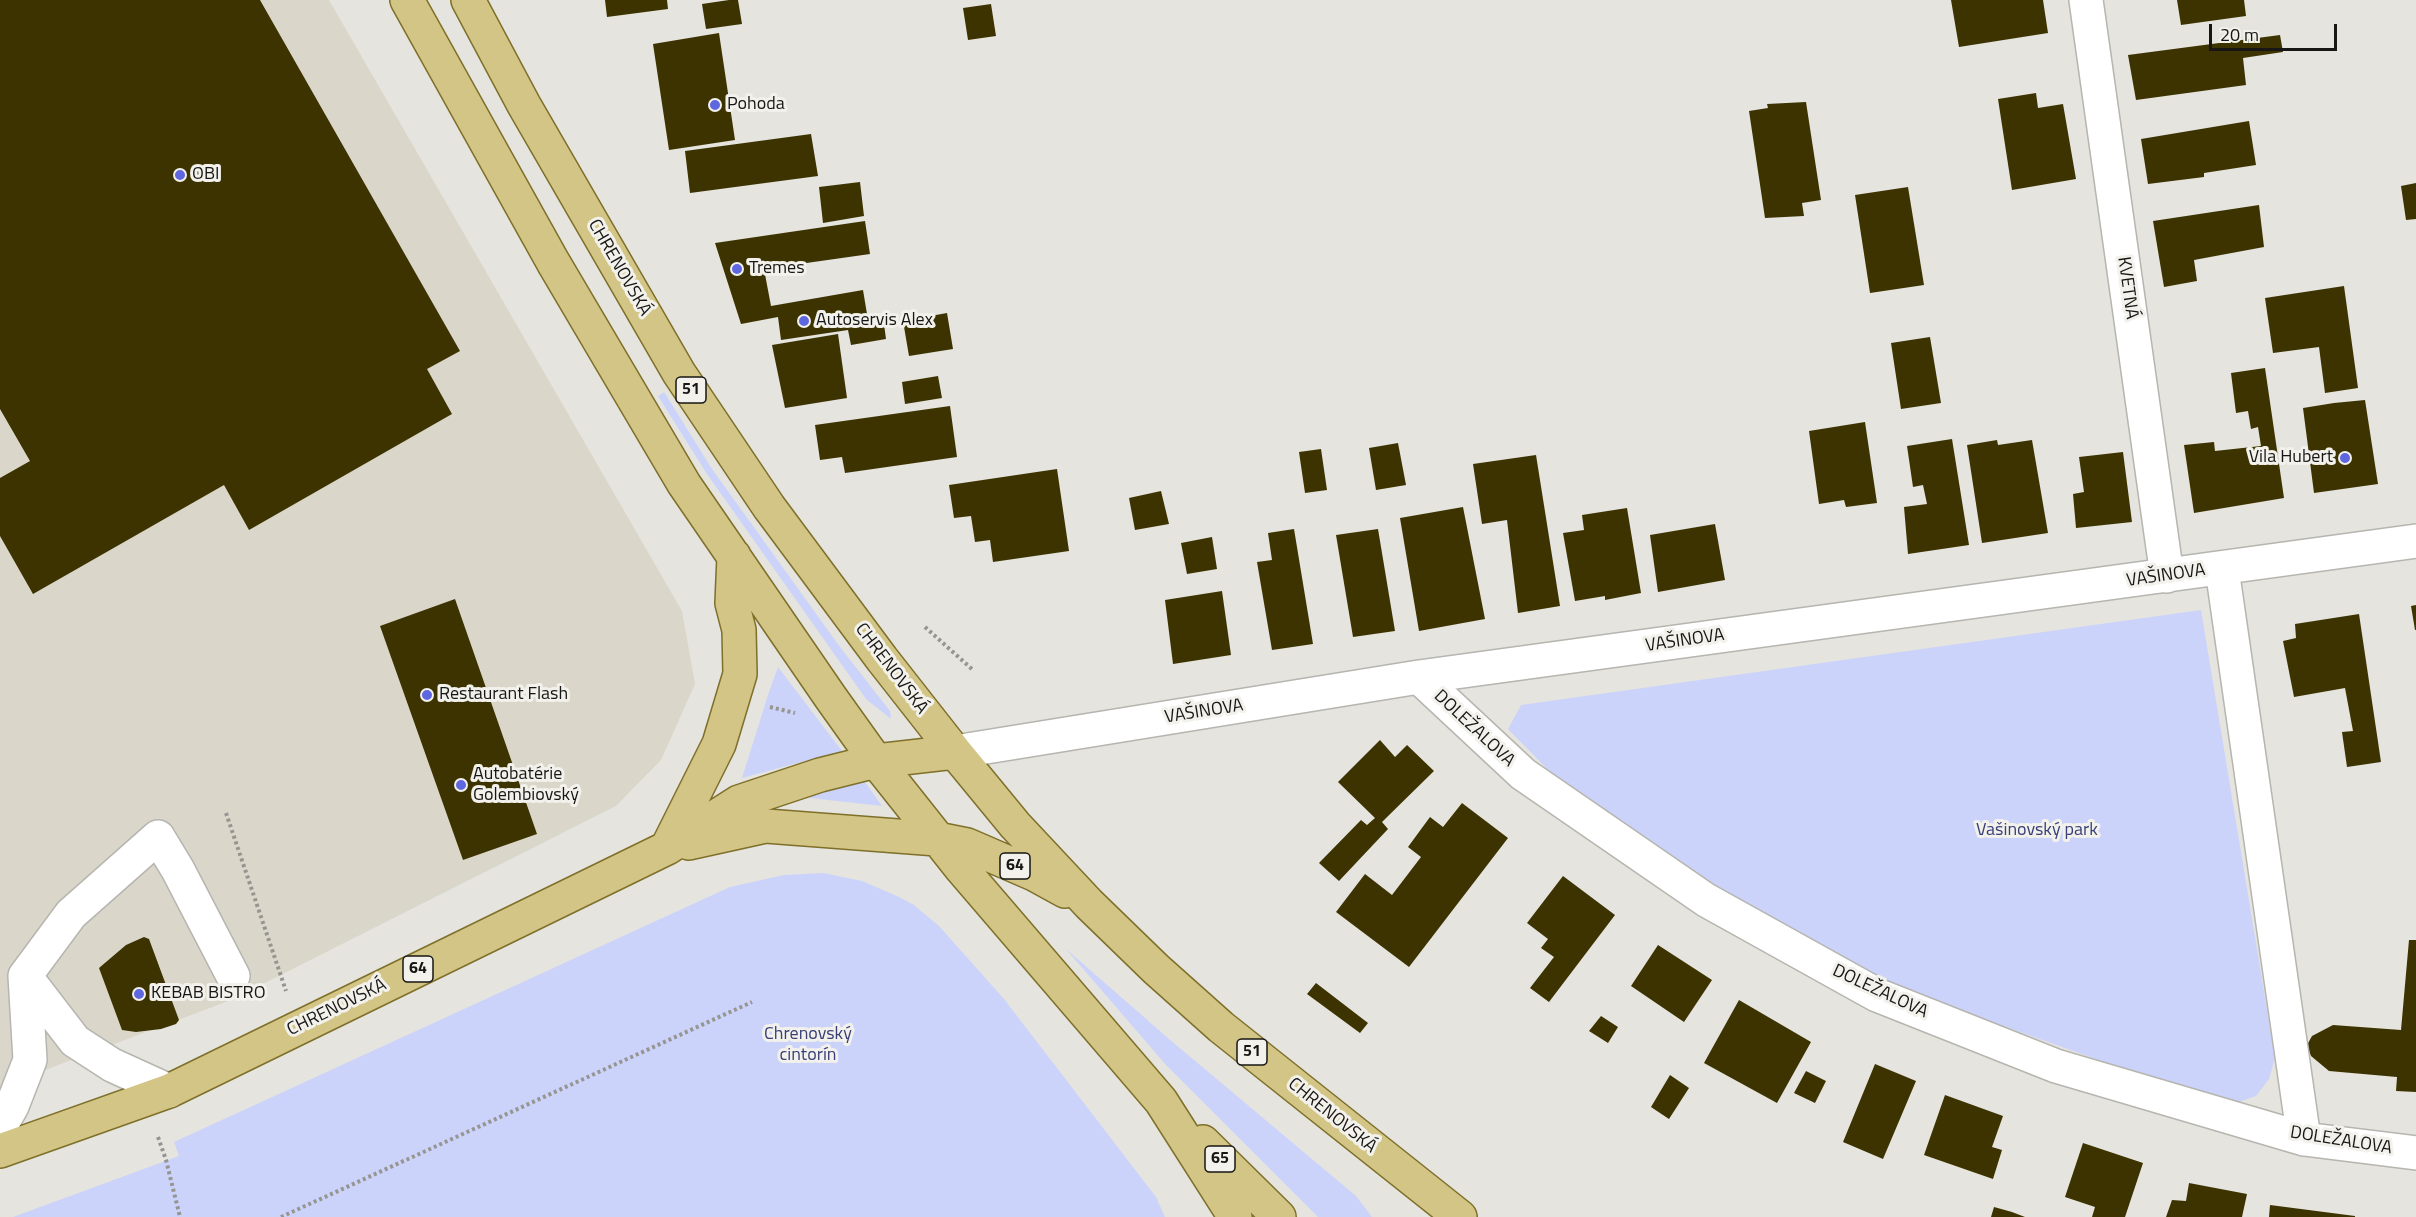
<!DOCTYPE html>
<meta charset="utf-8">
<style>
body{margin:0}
#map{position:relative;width:2416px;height:1217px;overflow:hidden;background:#e5e4de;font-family:"Titillium Web",sans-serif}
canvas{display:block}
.scale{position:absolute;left:2209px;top:24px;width:128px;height:27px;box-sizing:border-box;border:3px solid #171614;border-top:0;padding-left:8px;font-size:18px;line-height:21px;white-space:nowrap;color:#171614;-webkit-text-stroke:4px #f2f1eb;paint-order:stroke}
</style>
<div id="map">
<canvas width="2416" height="1217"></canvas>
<div class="scale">20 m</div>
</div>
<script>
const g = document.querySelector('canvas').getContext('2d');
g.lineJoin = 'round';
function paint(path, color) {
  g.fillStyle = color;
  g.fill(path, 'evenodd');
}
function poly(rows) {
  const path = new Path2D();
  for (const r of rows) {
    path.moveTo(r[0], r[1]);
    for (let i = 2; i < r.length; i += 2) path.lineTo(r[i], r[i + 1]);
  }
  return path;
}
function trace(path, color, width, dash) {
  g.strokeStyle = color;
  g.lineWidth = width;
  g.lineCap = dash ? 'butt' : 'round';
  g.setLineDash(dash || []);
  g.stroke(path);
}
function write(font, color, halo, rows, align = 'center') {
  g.font = font + ' "Titillium Web",sans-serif';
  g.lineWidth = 6;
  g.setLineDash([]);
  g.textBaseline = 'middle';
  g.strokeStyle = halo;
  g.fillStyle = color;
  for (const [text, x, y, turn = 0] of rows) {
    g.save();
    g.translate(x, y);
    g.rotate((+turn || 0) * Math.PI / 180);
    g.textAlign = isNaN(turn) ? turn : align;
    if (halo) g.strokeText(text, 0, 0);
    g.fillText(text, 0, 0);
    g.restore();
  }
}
const built = poly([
 [0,0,329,0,682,611,695,684,661,760,616,806,231,1000,0,1087]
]);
const green = poly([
 [664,392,712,469,840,647,890,711,891,719,866,699,707,474,658,396],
 [2201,610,2275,1058,2269,1079,2256,1096,2239,1102,2219,1103,1919,996,1808,946,1704,884,1569,791,1508,729,1521,705],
 [778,667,842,751,742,778,768,695],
 [862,778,882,806,810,798,807,792],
 [823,873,862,881,897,896,914,905,939,926,1004,999,1156,1197,1165,1217,13,1217,179,1156,174,1142,730,887,784,875],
 [1066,949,1169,1039,1356,1196,1372,1217,1318,1217,1166,1065]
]);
const building = poly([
 [0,0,260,0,460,351,427,369,452,414,249,530,224,485,33,594,0,536,0,478,30,461,0,409],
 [605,0,667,0,668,9,607,17],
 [729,0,738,0,742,24,706,29,702,4],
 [1951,0,2043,0,2048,33,1959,47],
 [2177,0,2244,0,2246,16,2181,25],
 [991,4,996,36,968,40,963,8],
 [719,33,735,140,669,150,653,44],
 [2280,35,2283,52,2243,58,2246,85,2136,100,2128,55],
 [2036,93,2038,108,2063,104,2076,179,2012,190,1998,99],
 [1806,102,1821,200,1802,203,1804,216,1765,218,1749,111,1768,108,1767,104],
 [2249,121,2256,165,2204,173,2204,177,2148,184,2141,139],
 [811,134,818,176,690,193,685,151],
 [860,182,864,216,823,223,819,187],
 [2416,183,2416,219,2406,220,2401,186],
 [1908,187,1924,285,1870,293,1855,195],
 [2259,205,2264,247,2194,260,2197,281,2164,287,2153,221],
 [865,221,870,254,764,269,771,306,863,290,869,326,884,324,886,339,851,345,848,330,781,340,778,317,741,324,715,243],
 [2344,286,2358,388,2325,393,2319,347,2273,353,2265,298],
 [947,313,953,349,909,356,903,321],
 [838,334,847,398,785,408,772,345],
 [1930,337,1941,403,1901,409,1891,343],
 [2265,368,2284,498,2194,513,2184,445,2214,442,2215,451,2261,446,2258,427,2251,429,2248,411,2236,413,2231,373],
 [938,376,942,398,905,404,902,382],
 [2365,400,2378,484,2314,493,2303,408,2334,403],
 [950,406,957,457,845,473,842,457,820,460,815,425],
 [1865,422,1877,503,1846,507,1844,500,1819,504,1809,431],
 [1952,439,1969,545,1908,554,1904,507,1927,504,1923,485,1913,487,1907,446],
 [1997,440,1998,445,2032,440,2048,533,1982,543,1967,445],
 [1398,443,1406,485,1376,490,1369,448],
 [1321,449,1327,490,1305,493,1299,452],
 [2123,452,2132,522,2076,528,2073,494,2084,492,2079,457],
 [1536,455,1560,606,1518,613,1507,520,1482,524,1473,464],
 [1057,469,1069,551,993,562,990,540,975,542,971,516,954,518,949,485],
 [1161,491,1169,524,1135,530,1129,498],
 [1463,507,1485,619,1419,631,1400,518],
 [1627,508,1641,593,1605,600,1605,596,1575,601,1563,533,1584,530,1582,515],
 [1715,524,1725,580,1658,592,1650,535],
 [1294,529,1313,644,1272,650,1257,562,1272,560,1268,533],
 [1378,529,1395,631,1353,637,1336,535],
 [1212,537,1217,569,1187,574,1181,543],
 [1222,591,1231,655,1173,664,1165,600],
 [455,599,537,834,463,860,380,626],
 [2416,605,2416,630,2415,630,2411,606],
 [2359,614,2381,762,2347,767,2342,732,2353,731,2345,688,2294,697,2283,641,2296,638,2295,624],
 [1380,740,1395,757,1407,745,1434,771,1382,822,1388,829,1339,881,1319,863,1361,820,1367,825,1375,818,1338,782],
 [1462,803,1508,838,1409,967,1336,912,1365,874,1392,895,1421,857,1408,847,1430,817,1443,827],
 [1563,876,1615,915,1549,1002,1530,988,1554,957,1541,948,1548,939,1527,923],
 [144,937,149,939,179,1020,176,1024,161,1029,136,1032,122,1030,99,968,126,945],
 [2409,940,2416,940,2416,1092,2396,1091,2397,1077,2329,1071,2311,1056,2307,1045,2312,1036,2333,1025,2401,1030],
 [1658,945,1712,980,1684,1022,1631,986],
 [1316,983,1368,1023,1360,1033,1307,994],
 [1739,1000,1811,1042,1777,1103,1704,1063],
 [1601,1016,1618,1027,1608,1043,1589,1031],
 [1875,1064,1916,1081,1883,1159,1843,1142],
 [1806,1071,1826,1081,1815,1103,1794,1093],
 [1670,1075,1689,1088,1669,1119,1651,1107],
 [1945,1095,2003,1116,1992,1147,2002,1150,1993,1179,1924,1155],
 [2083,1143,2143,1163,2125,1217,2092,1217,2095,1207,2065,1197],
 [2189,1183,2247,1194,2242,1217,2166,1217,2172,1200,2186,1201],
 [2270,1205,2355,1216,2355,1217,2269,1217],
 [1994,1207,2012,1212,2025,1217,1991,1217]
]);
const path = poly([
 [925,627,974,671],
 [770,707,795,713],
 [226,813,286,991],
 [158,1137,166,1160,180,1217],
 [281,1217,752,1002]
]);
const minor = poly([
 [2086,0,2167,576],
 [2222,569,2304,1139],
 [1419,677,1523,774,1706,900,1877,995,2056,1066,2304,1139,2416,1153],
 [955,752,1419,677,2416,541],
 [25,976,75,1041,112,1065,169,1091],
 [0,1127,12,1106,30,1060,25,976,71,914,158,837,178,870,233,976]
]);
const major = poly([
 [407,0,553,262,684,484,831,698,876,761,961,868,1161,1101,1235,1217],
 [468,0,524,105,679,373,769,507,882,659,955,752,1015,825,1089,904,1156,969,1221,1027,1460,1217],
 [689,843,766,826,937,839,967,845,1034,874,1065,891],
 [668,846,719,744,740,674,739,630,732,603,734,556],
 [1203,1142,1279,1217],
 [0,1151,169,1091,667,848,739,802,820,775,876,761,955,752]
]);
const markers = [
 [715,105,6,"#5e67df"],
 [180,175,6,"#5e67df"],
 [737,269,6,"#5e67df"],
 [804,321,6,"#5e67df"],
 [2345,458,6,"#5e67df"],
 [427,695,6,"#5e67df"],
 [461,785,6,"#5e67df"],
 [139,994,6,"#5e67df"]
];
const shields = [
 [691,390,30],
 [1015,866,30],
 [418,969,30],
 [1252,1052,30],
 [1220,1159,30]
];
const shieldNames = [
 ["51",691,390],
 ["64",1015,866],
 ["64",418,969],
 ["51",1252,1052],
 ["65",1220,1159]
];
const poiNames = [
 ["Pohoda",727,105],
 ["OBI",192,175],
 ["Tremes",749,269],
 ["Autoservis Alex",816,321],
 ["Vila Hubert",2333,458,"right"],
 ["Restaurant Flash",439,695],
 ["Autobatérie",473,775],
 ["Golembiovský",473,796],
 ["KEBAB BISTRO",151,994]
];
const streetNames = [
 ["CHRENOVSKÁ",619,268,60],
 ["KVETNÁ",2127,288,82],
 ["VAŠINOVA",2166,576,-8],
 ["VAŠINOVA",1685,641,-8],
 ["CHRENOVSKÁ",891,669,53],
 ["VAŠINOVA",1204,712,-9],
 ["DOLEŽALOVA",1474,729,43],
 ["DOLEŽALOVA",1880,992,25],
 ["CHRENOVSKÁ",337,1008,-26],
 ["CHRENOVSKÁ",1332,1116,39],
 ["DOLEŽALOVA",2341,1141,9]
];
const parkNames = [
 ["Vašinovský park",2037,831],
 ["Chrenovský",808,1035],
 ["cintorín",808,1056]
];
paint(built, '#dad7ca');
paint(green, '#cbd3fb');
paint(building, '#3d3301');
trace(minor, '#b6b5af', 36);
trace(major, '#7e6f29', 36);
trace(path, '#969591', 4, [3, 3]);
trace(minor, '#fff', 33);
trace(major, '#d3c585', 33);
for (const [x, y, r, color] of markers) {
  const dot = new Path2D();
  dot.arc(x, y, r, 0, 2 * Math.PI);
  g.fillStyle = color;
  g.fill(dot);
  trace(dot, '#f2f1eb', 2);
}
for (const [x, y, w] of shields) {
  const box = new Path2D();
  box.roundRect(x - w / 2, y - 13, w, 26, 4.5);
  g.fillStyle = '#f2f1eb';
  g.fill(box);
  trace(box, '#171614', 1.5);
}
write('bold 16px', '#171614', null, shieldNames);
write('18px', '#171614', '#f2f1eb', poiNames, 'left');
write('18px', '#171614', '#f2f1eb', streetNames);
write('18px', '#383f77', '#f2f1eb', parkNames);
</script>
